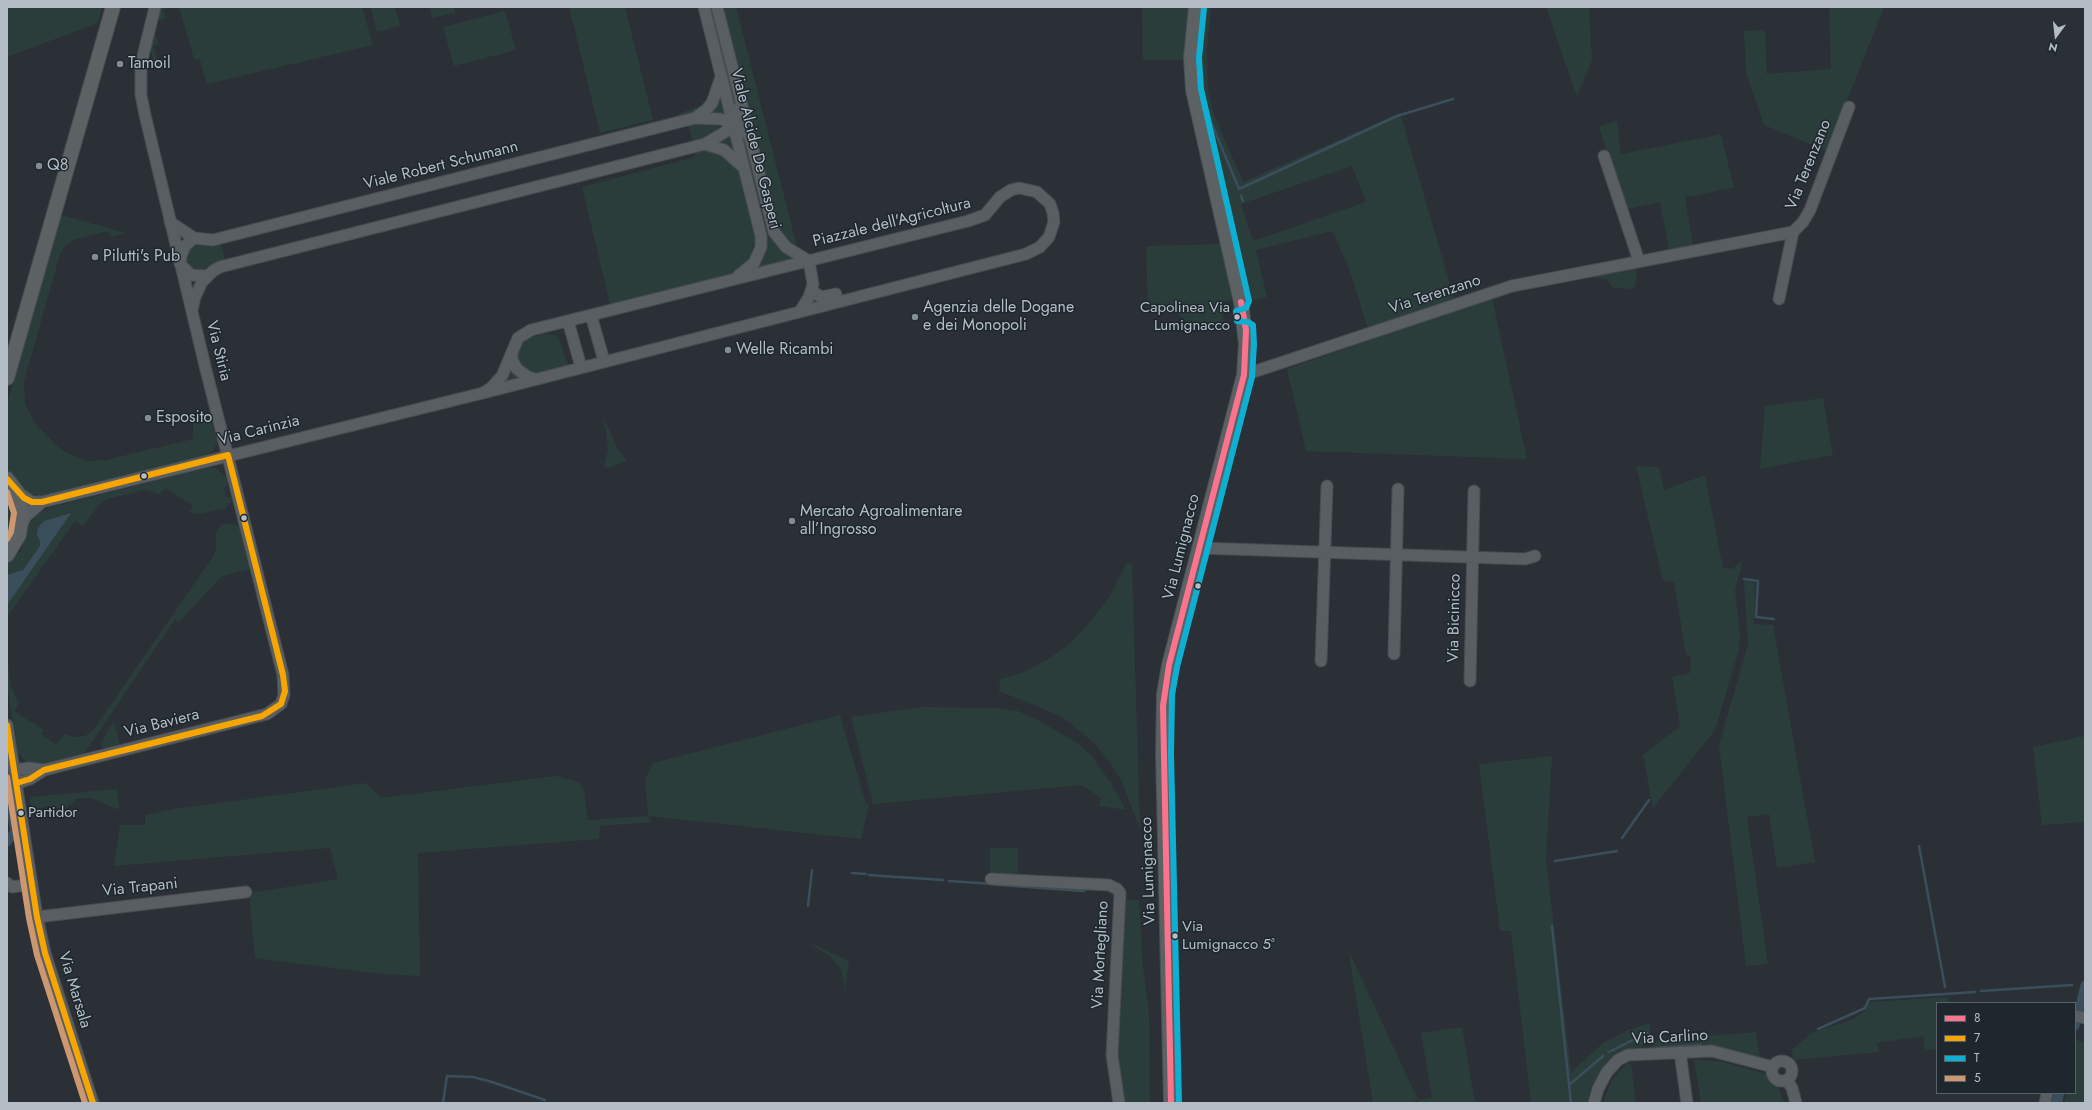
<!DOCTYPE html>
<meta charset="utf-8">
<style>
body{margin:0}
#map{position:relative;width:2092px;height:1110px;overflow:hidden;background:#2a3035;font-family:Jost,sans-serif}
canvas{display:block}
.frame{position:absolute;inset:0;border:8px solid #b4bdc5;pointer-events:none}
.legend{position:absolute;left:1936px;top:1002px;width:140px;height:92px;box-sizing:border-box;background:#1e272e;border:1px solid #5a636a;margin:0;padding:5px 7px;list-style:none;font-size:12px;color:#b4bdc5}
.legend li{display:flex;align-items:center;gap:8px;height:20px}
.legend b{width:20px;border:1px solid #5a636a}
.north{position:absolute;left:2036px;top:16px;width:40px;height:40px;-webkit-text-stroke:3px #1e272e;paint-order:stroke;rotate:195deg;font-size:11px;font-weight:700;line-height:16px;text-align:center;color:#b4bdc5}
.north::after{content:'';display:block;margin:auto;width:14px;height:18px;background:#b4bdc5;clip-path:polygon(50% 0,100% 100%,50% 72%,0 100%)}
</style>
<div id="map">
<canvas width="2092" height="1110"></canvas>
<div class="frame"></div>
<ul class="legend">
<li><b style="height:5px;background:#fc738d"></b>8</li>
<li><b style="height:5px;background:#f7a600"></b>7</li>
<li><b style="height:5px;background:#0dafd3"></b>T</li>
<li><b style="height:5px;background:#cd976f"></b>5</li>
</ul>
<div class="north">N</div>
</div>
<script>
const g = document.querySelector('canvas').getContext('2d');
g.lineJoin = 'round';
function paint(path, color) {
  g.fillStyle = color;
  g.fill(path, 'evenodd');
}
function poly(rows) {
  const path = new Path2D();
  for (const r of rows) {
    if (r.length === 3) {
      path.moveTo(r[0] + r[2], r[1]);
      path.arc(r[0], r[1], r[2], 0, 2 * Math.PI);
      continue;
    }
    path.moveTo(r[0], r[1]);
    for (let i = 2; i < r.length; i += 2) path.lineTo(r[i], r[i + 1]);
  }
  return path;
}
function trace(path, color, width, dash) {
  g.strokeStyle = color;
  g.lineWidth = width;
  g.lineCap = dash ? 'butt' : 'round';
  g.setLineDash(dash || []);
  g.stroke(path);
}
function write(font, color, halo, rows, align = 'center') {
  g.font = font + ' Jost,sans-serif';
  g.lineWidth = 3;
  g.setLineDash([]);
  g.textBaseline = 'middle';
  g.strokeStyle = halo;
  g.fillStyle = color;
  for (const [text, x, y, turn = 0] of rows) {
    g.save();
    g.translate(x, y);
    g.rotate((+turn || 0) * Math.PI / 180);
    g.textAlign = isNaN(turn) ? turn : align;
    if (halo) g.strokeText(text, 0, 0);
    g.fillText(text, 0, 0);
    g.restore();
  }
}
const green = poly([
 [7,7,102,7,98,23,7,57],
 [161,7,169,8,163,10,166,18,157,21],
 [179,7,362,7,373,45,207,84,200,60,194,59],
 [395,7,400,26,377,32,371,8],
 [430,7,454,7,455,13,432,18],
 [569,7,625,7,653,120,600,133],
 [708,7,713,7,737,102,734,111],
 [725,7,736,7,797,247,786,239,777,225,725,19],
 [1142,7,1189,7,1183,60,1143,60],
 [1200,7,1211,7,1207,50,1208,89,1213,112,1243,182,1400,113,1454,298,1368,329,1349,268,1332,231,1256,250,1267,297,1245,302,1196,77],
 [1352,166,1366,202,1253,241,1241,204],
 [1546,7,1589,7,1592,60,1577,97],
 [1829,7,1884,7,1827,151,1764,125,1746,73,1744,31,1765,30,1767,74,1831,69],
 [505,11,516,50,454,66,443,27],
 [156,36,159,44,153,46,160,68,155,69,150,46,152,37],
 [721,95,727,117,708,114,716,104],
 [709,99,699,111,682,118,678,114,702,105],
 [1617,121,1621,154,1721,134,1734,188,1685,197,1693,246,1669,250,1660,202,1624,210,1599,126],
 [699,122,717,124,719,128,707,137,693,143,688,125],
 [730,131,736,153,724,145,716,142],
 [739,132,744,136,770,233,796,259,755,268,762,256],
 [694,150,707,150,726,156,739,170,756,237,749,260,743,267,732,274,610,304,582,187,695,157],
 [61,215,126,233,110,237,108,231,73,240,65,246,60,254,24,382,25,403,34,422,55,444,65,452,88,461,106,460,193,439,193,423,200,417,209,418,211,421,215,434,218,434,218,440,213,451,204,456,40,497,25,491,7,471,7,405],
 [221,242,225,260,213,264,205,271,195,272,185,262,185,254,195,243],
 [1221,244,1234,299,1222,302,1223,324,1188,323,1176,313,1148,312,1146,246],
 [1635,268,1637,277,1634,289,1613,288,1607,279,1587,277],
 [1492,298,1527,459,1306,451,1287,369],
 [544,334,555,335,560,340,568,366,540,374,532,374,518,363,516,356,523,341,529,337],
 [510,369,520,379,505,383,509,374],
 [1823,398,1833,455,1760,469,1765,406],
 [604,418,617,448,627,461,607,468,604,466,608,449],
 [1636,466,1659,467,1664,490,1705,475,1723,568,1732,569,1743,560,1735,590,1740,635,1739,649,1715,730,1653,808,1643,755,1680,726,1672,677,1690,673,1691,656,1686,655,1674,582,1663,581],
 [207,468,216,468,227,478,229,483,224,489,226,497,233,497,231,502,225,509,197,514,192,513,189,512,193,506,165,488,160,494,145,490,107,499,98,506,83,526,75,521,7,617,7,564,21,551,29,525,37,514,49,508],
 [7,489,15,505,16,526,7,547],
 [227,523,239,526,250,569,222,576,178,623,175,619,84,754,37,765,24,760,17,751,7,684,7,653,11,687,19,703,14,711,44,730,41,734,56,745,64,734,75,737,85,736,94,729,214,555,216,548,216,532,221,525],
 [1126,564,1132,564,1140,830,1123,784,1116,771,1096,745,1070,723,1056,714,999,691,1000,679,1022,673,1045,661,1068,645,1085,628,1110,596],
 [1744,581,1755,583,1754,624,1773,625,1815,862,1777,868,1769,814,1747,817,1768,964,1746,966,1719,745,1748,644],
 [921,707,999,708,1018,711,1038,720,1076,742,1091,755,1111,783,1126,810,1099,806,1101,798,1082,785,873,804,851,717],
 [840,715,866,804,869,804,861,839,648,816,652,822,600,826,599,839,418,853,420,976,382,974,255,958,249,893,338,879,330,848,114,866,120,825,145,825,145,815,174,809,366,783,381,798,556,776,579,782,584,791,588,820,648,816,645,780,653,763],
 [114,721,120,745,108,748,102,748,101,742],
 [2085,727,2085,822,2042,825,2033,747,2085,736],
 [1552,756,1546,859,1571,1072,1603,1043,1626,1031,1650,1023,1650,1036,1641,1048,1629,1049,1617,1054,1605,1063,1590,1091,1587,1103,1531,1103,1511,931,1500,931,1479,764],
 [117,789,119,810,92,798,78,798,64,810,48,806,33,811,30,803,30,797],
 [990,848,1018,848,1018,877,990,876],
 [1123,899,1139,900,1143,967,1149,1012,1150,1103,1124,1103,1117,1063],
 [803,940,849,961,844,995,844,979,840,968,830,956],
 [1348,949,1418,1100,1432,1097,1421,1033,1462,1027,1475,1103,1418,1103,1418,1100,1408,1103,1373,1103],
 [1948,997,1949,1003,1937,1003,1937,1049,1925,1051,1923,1036,1877,1043,1879,1052,1793,1060,1792,1050,1811,1033,1854,1019,1866,1010,1869,1002],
 [1756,1032,1760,1058,1702,1044,1649,1048,1658,1040],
 [2075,1040,2085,1042,2085,1103,2064,1103,2066,1093,2075,1093],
 [1694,1059,1723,1062,1767,1074,1772,1082,1778,1085,1784,1103,1701,1103],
 [1631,1063,1636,1103,1603,1103,1612,1080,1625,1065]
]);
const water = poly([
 [71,513,7,605,7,575,23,570,40,546,40,541,37,535,38,528,44,521]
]);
const stream = poly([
 [1204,7,1199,65,1202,92,1211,122,1239,189,1397,116,1453,99],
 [1241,196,1243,201],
 [1744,579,1758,581,1756,617,1774,619],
 [1622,838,1649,800],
 [1919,846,1945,987],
 [1555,861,1617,851],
 [852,873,866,874],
 [869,875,896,877],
 [898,877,943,880],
 [949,881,993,884],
 [998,885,1084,891,1086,888],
 [808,906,812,870],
 [1552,926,1571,1103],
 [1981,991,2072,985],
 [1818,1029,1865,1008,1869,999,1975,992],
 [1656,1048,1701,1045],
 [1609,1052,1647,1033],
 [1569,1085,1603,1056],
 [443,1103,447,1076,473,1077,492,1082,545,1100],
 [2061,1103,2063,1093]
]);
const canal = poly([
 [7,792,15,831,7,842],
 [2075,1026,2085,985],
 [2056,1103,2059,1093]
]);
const minor = poly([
 [704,7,761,236,761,247,754,263,738,276],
 [717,7,774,232,786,247,809,261],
 [695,118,706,110,712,103,721,77],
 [705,144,724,150,744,168],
 [1604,156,1639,261],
 [170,222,194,238,213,240,695,118,720,119,733,123,749,135],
 [194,238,185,246,181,256,180,264,191,275,208,276],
 [811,290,821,297,836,294],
 [1779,299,1793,232],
 [192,310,195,297,202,282,213,271,220,267,705,144,725,132,733,123,741,104],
 [801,310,809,297,813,284,809,261],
 [591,315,604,361],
 [568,321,581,367],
 [512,353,512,360,517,369,528,377,535,379],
 [1244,375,1512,286,1793,232,1803,222,1810,210,1849,107],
 [17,492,32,502,42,502,483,393,1026,254,1040,247,1049,237,1054,222,1053,213,1050,204,1037,192,1019,188,1011,190,1000,197,985,215,968,221,531,330,518,338,502,376,491,388,483,393],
 [22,524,26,516,42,502],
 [1200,548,1525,559,1535,556],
 [1394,654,1398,489],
 [1321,661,1327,486],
 [1470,681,1474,491],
 [7,725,37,917,45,953,93,1103],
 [14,770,29,768,44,770],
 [17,783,30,779,44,770,267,714,281,704,284,695,283,675,206,370,145,115,141,95,141,64,155,7],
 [991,879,1109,885,1117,889,1120,893,1112,1055,1119,1103],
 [7,883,12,887,32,884],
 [37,917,246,892],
 [2075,1016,2085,1018],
 [1680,1052,1687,1103],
 [1782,1071,10],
 [1787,1080,1792,1088,1796,1103],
 [1594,1103,1598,1089,1607,1072,1618,1060,1628,1055,1712,1051,1773,1067],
 [2045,1103,2047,1093]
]);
const major = poly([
 [7,378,113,7],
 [7,479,17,492,22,513,19,535,7,555],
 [1171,1103,1163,754,1164,694,1169,665,1244,375,1246,344,1241,302,1193,90,1191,58,1196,7]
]);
const bus1 = poly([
 [1171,1103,1163,706,1169,665,1244,375,1246,330,1241,302]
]);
const bus2 = poly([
 [7,479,24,498,32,502,42,502,228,455],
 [7,725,37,917,45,953,93,1103],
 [17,783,30,779,44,770,262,716,281,704,285,691,283,675,228,455]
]);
const bus3 = poly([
 [1179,1103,1171,754,1172,695,1177,667,1252,377,1254,344,1253,325,1248,322,1237,321,1236,311,1246,308,1249,301,1201,89,1199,58,1204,8]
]);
const bus4 = poly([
 [7,492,14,513,11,532,7,539],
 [7,777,29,918,37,955,85,1103]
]);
const markers = [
 [120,64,4,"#848c93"],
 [39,166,4,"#848c93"],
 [95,257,4,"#848c93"],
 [915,317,4,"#848c93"],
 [1237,317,3.5,"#b4bdc5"],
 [728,350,4,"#848c93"],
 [148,418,4,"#848c93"],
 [144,476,3.5,"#b4bdc5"],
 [244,518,3.5,"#b4bdc5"],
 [792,521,4,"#848c93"],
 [1198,586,3.5,"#b4bdc5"],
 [21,813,3.5,"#b4bdc5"],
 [1175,936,3.5,"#b4bdc5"]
];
const busNames = [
 ["Capolinea Via",1230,308,"right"],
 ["Lumignacco",1230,326,"right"],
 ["Partidor",28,813],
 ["Via",1182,927],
 ["Lumignacco 5ª",1182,945]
];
const poiNames = [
 ["Tamoil",128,64],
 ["Q8",47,166],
 ["Pilutti's Pub",103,257],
 ["Agenzia delle Dogane",923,308],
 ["e dei Monopoli",923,326],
 ["Welle Ricambi",736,350],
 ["Esposito",156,418],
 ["Mercato Agroalimentare",800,512],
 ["all’Ingrosso",800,530]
];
const streetNames = [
 ["Viale Alcide De Gasperi",755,149,76],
 ["Via Terenzano",1809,165,-68],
 ["Viale Robert Schumann",441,166,-14],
 ["Piazzale dell'Agricoltura",892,223,-14],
 ["Via Terenzano",1435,295,-18],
 ["Via Stiria",218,351,76],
 ["Via Carinzia",259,431,-14],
 ["Via Lumignacco",1182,547,-76],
 ["Via Bicinicco",1455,618,-89],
 ["Via Baviera",162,724,-14],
 ["Via Lumignacco",1149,871,-92],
 ["Via Trapani",140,888,-6],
 ["Via Mortegliano",1101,955,-87],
 ["Via Marsala",74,990,73],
 ["Via Carlino",1670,1038,-3]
];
paint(green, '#2b3d3b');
paint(water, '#3b4e5c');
trace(stream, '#3b4e5c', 2.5);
trace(canal, '#3b4e5c', 9);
trace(minor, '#484c50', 13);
trace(major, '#474d52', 16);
trace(minor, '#595e63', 11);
trace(major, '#5c6164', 14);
trace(bus1, '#fc738d', 6);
trace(bus2, '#f7a600', 6);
trace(bus3, '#0dafd3', 6);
trace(bus4, '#cd976f', 6);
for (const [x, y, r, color] of markers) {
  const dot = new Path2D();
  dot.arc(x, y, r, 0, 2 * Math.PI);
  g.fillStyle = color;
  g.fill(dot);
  trace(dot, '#1e272e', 1.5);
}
write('15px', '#b4bdc5', '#1e272e', busNames, 'left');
write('16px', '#b4bdc5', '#1e272e', poiNames, 'left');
write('16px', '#b4bdc5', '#1e272e', streetNames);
</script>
